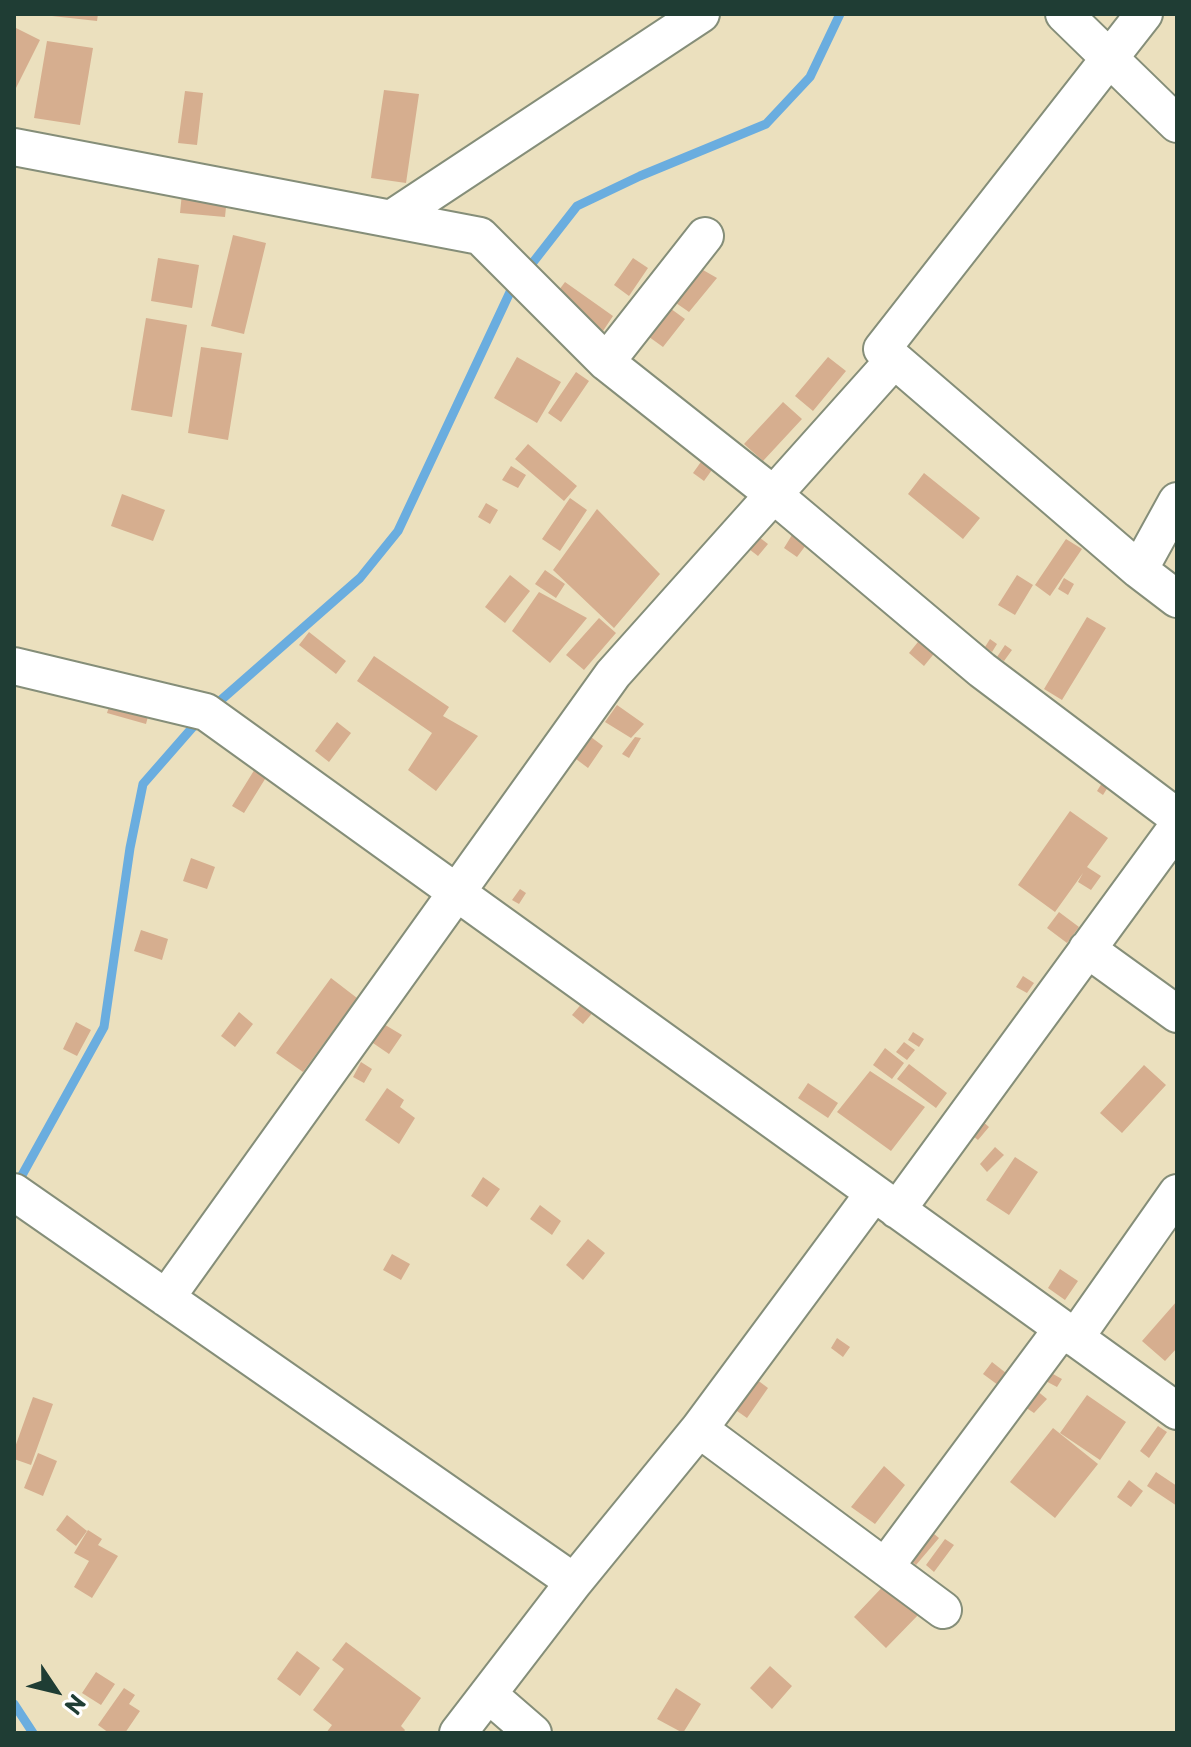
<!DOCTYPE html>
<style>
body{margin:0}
#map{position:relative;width:1191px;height:1747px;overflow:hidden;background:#ebe0be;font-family:"Playpen Sans",sans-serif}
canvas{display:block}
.frame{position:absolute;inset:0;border:16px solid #1f3d34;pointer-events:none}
.north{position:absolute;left:16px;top:1651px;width:80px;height:80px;-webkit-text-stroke:6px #fff;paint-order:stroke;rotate:125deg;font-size:22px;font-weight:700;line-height:32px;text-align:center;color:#1f3d34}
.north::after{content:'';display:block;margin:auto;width:28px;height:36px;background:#1f3d34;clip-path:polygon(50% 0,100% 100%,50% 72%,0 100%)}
</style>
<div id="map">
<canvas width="1191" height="1747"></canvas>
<div class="frame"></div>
<div class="north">N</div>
</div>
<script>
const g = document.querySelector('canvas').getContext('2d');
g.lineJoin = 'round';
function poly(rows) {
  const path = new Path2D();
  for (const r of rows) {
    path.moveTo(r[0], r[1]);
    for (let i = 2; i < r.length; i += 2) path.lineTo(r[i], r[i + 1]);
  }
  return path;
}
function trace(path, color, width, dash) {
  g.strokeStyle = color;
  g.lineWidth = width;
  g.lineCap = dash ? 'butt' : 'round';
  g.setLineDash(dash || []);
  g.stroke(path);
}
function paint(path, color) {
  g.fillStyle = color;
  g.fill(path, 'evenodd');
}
const stream = poly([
 [527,270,577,206,640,176,766,124,810,77,840,14],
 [213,707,360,578,398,531,511,290,517,281],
 [16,1186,104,1027,130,848,143,784,199,720],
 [14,1704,33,1733]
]);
const building = poly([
 [52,14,98,14,97,21,52,16],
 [14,27,40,40,14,92],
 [47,41,93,48,80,125,34,118],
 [384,90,419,94,406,183,371,178],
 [185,91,203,93,197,145,178,143],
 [182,193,227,197,225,217,180,213],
 [233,235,266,243,244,334,211,326],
 [158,258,199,265,192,308,151,301],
 [633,258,648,268,629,296,614,285],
 [703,270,717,278,689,312,676,303],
 [565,282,613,316,599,337,550,302],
 [667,306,685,319,663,347,645,334],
 [146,318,187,325,172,417,131,410],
 [201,347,242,353,228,440,188,433],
 [517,357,561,382,537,423,494,398],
 [828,357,846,371,813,411,795,396],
 [576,372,589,381,561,422,548,413],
 [783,402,802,419,763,461,744,444],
 [528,444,577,486,564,501,515,459],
 [703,459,714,467,704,481,693,473],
 [511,466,526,475,518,488,502,480],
 [924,473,980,518,963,539,908,494],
 [122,494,165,510,153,541,111,526],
 [570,498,587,510,560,551,542,539],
 [486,503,498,510,490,524,478,517],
 [597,509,660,574,614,628,553,570],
 [755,534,768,544,758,556,745,546],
 [792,535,806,545,797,557,784,548],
 [1066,539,1082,549,1050,596,1035,585],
 [545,570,565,584,556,598,535,584],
 [510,575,530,591,505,623,485,607],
 [1017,575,1033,585,1015,615,998,605],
 [1064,578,1074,584,1068,595,1058,589],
 [539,592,587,618,550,663,512,631],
 [1087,617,1106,628,1062,700,1044,689],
 [599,618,616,633,584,670,566,655],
 [309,632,346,661,336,674,299,645],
 [922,637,937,650,924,666,909,653],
 [990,639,997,644,992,652,985,647],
 [1005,645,1012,650,1004,661,997,657],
 [374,656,449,707,443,716,478,736,436,791,408,770,432,733,357,681],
 [113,694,151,705,146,724,107,713],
 [617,705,644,724,631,738,605,722],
 [337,722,351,733,329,762,315,751],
 [583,731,603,746,588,768,568,753],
 [635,737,641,738,629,758,622,754],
 [258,764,270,771,244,813,232,806],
 [1102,783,1108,787,1103,795,1097,791],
 [1070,811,1108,838,1087,867,1101,876,1091,890,1078,882,1083,873,1055,912,1018,885],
 [191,858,215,867,207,889,183,881],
 [520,889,526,893,519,904,512,900],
 [1059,912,1079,927,1067,943,1047,928],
 [141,930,168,939,162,960,134,951],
 [1023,976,1034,983,1027,993,1016,987],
 [331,978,357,998,303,1072,276,1053],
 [584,1001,595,1010,583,1024,572,1015],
 [239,1012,253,1024,235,1047,221,1036],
 [76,1022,91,1030,77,1056,63,1049],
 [382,1023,402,1035,389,1054,370,1041],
 [913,1032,924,1039,919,1047,908,1040],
 [904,1042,915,1050,907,1060,896,1052],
 [885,1048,904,1063,892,1079,873,1065],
 [361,1062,372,1069,364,1083,353,1077],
 [909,1064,947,1093,936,1108,897,1079],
 [1144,1065,1166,1085,1122,1133,1100,1113],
 [870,1071,925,1107,891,1151,837,1112],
 [808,1083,838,1103,828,1118,798,1098],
 [387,1088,404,1100,400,1107,415,1118,399,1144,365,1120],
 [973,1113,989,1127,978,1140,962,1127],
 [995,1147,1004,1155,987,1172,980,1164],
 [1015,1157,1038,1172,1009,1215,986,1200],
 [483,1177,500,1189,487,1207,471,1196],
 [540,1205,561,1221,552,1235,530,1219],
 [588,1239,605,1253,583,1280,566,1265],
 [392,1254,410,1264,401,1280,383,1270],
 [1060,1269,1078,1281,1065,1300,1048,1288],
 [1177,1301,1177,1348,1165,1361,1142,1341],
 [837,1338,850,1347,843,1357,831,1348],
 [992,1362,1006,1373,998,1385,983,1374],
 [1044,1369,1062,1379,1057,1387,1040,1378],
 [748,1373,768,1388,747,1418,727,1404],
 [1030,1385,1047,1399,1034,1413,1019,1403],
 [1087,1395,1126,1422,1100,1460,1060,1433],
 [33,1397,53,1404,31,1465,14,1459,14,1450],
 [1158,1426,1167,1432,1149,1458,1140,1451],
 [1053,1428,1098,1464,1055,1518,1010,1482],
 [38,1453,57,1461,43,1496,24,1488],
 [884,1466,905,1485,875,1524,851,1507],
 [1156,1472,1177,1486,1177,1506,1147,1486],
 [1129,1480,1143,1491,1131,1507,1117,1497],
 [67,1515,87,1531,76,1546,56,1530],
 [923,1525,939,1538,916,1565,900,1551],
 [88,1530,102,1539,98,1545,118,1556,92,1598,74,1587,89,1561,74,1553],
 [945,1539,954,1545,934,1572,926,1565],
 [890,1579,922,1611,886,1648,854,1617],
 [346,1642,421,1698,401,1726,405,1730,403,1733,351,1733,348,1731,346,1733,326,1733,332,1725,313,1710,344,1669,332,1660],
 [297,1651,320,1668,300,1696,277,1679],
 [770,1666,792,1686,772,1709,750,1688],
 [96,1672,115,1684,101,1705,82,1693],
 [124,1688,135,1695,129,1704,140,1711,125,1733,109,1733,98,1725],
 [676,1688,701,1704,683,1733,657,1719]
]);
const street = poly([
 [1064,14,1177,124],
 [1144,14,882,349,1139,570,1177,599],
 [14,147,480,236,606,362,774,495,982,670,1177,817],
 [391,219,701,14],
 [606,362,705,236],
 [1139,570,1177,501],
 [14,666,206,712,1177,1411],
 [1087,949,1177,1014],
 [14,1192,574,1582],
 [897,1210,1177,827],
 [166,1298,613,674,894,360],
 [1075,1338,1177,1193],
 [699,1429,943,1610],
 [885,1567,1062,1329],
 [488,1694,533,1733],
 [458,1733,574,1582,699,1429,874,1193]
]);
trace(stream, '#6aaddf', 9);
paint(building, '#d6ae8f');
trace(street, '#858e79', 40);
trace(street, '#fff', 36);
</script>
